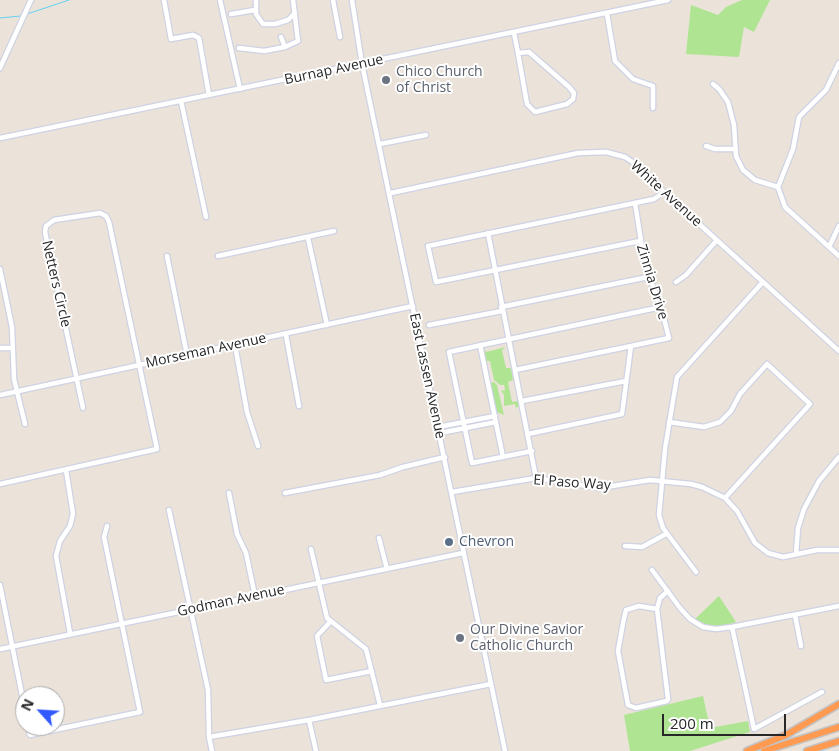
<!DOCTYPE html>
<style>
body{margin:0}
#map{position:relative;width:839px;height:751px;overflow:hidden;background:#ebe3d9;font-family:"Open Sans",sans-serif}
canvas{display:block}
.north{position:absolute;left:15px;top:686px;width:50px;height:50px;box-sizing:border-box;background:#fff;border:1px solid #a9a9a9;border-radius:50%;rotate:296deg;font-size:14px;font-weight:700;line-height:20px;text-align:center;color:#282828}
.north::after{content:'';display:block;margin:auto;width:18px;height:22px;background:#325aff;clip-path:polygon(50% 0,100% 100%,50% 72%,0 100%)}
.scale{position:absolute;left:662px;top:714px;width:124px;height:22px;box-sizing:border-box;border:2px solid #282828;border-top:0;padding-left:6px;font-size:15px;line-height:18px;white-space:nowrap;color:#282828;-webkit-text-stroke:4px #fff;paint-order:stroke}
</style>
<div id="map">
<canvas width="839" height="751"></canvas>
<div class="north">N</div>
<div class="scale">200 m</div>
</div>
<script>
const g = document.querySelector('canvas').getContext('2d');
g.lineJoin = 'round';
function paint(path, color) {
  g.fillStyle = color;
  g.fill(path, 'evenodd');
}
function poly(rows) {
  const path = new Path2D();
  for (const r of rows) {
    path.moveTo(r[0], r[1]);
    for (let i = 2; i < r.length; i += 2) path.lineTo(r[i], r[i + 1]);
  }
  return path;
}
function trace(path, color, width, dash) {
  g.strokeStyle = color;
  g.lineWidth = width;
  g.lineCap = dash ? 'butt' : 'round';
  g.setLineDash(dash || []);
  g.stroke(path);
}
function write(font, color, halo, rows, align = 'center') {
  g.font = font + ' "Open Sans",sans-serif';
  g.lineWidth = 4;
  g.setLineDash([]);
  g.textBaseline = 'middle';
  g.strokeStyle = halo;
  g.fillStyle = color;
  for (const [text, x, y, turn = 0] of rows) {
    g.save();
    g.translate(x, y);
    g.rotate((+turn || 0) * Math.PI / 180);
    g.textAlign = isNaN(turn) ? turn : align;
    if (halo) g.strokeText(text, 0, 0);
    g.fillText(text, 0, 0);
    g.restore();
  }
}
const green = poly([
 [742,0,770,0,754,32,744,27,739,57,686,54,691,5,718,15,726,7],
 [506,347,502,350,506,368,511,368,513,380,508,382,512,402,518,401,519,406,516,408,515,404,504,406,504,395,501,391,505,390,504,385,500,385,494,380,490,361,486,361,484,349,486,352],
 [494,382,497,385,504,415,497,412,490,383],
 [719,596,736,622,718,628,709,626,695,619],
 [703,696,710,728,748,721,750,732,690,751,630,751,624,715]
]);
const stream = poly([
 [27,14,69,0],
 [0,18,21,16]
]);
const minor = poly([
 [164,0,171,39,193,35,199,38,209,95],
 [220,0,240,89],
 [256,0,256,14,263,24,275,24,288,20,295,13],
 [333,0,340,37],
 [352,0,362,64,505,751],
 [231,14,255,10],
 [607,14,615,61,633,79,653,86,653,108],
 [514,33,518,53],
 [281,37,285,47,298,41,293,0],
 [239,48,264,51,285,47],
 [529,52,569,87,574,93,573,99,567,104,535,112,527,104,518,53,529,52],
 [839,63,826,90,799,117,793,149,778,187,785,207,839,256],
 [0,68,31,0],
 [713,84,719,89,728,102,734,125,736,156,743,170,755,180,778,187],
 [181,101,206,217],
 [0,138,668,0],
 [380,144,426,135],
 [706,146,715,149,735,149],
 [391,193,578,153,606,152,625,157,644,170,664,192,839,351],
 [488,233,536,478],
 [308,238,327,325],
 [640,241,436,282,428,246,654,199,664,192],
 [829,247,839,226],
 [167,256,187,355],
 [218,256,334,231],
 [0,269,12,327,14,379,25,424],
 [676,282,686,275,717,240],
 [501,307,648,277],
 [429,325,502,311],
 [286,335,299,406],
 [235,345,247,412,258,446],
 [480,345,503,457],
 [0,348,11,348],
 [515,370,631,346],
 [0,395,413,306],
 [522,401,626,381],
 [669,422,704,427,720,422,731,411,740,394,767,364,810,404,725,498],
 [438,427,495,416],
 [440,433,496,422],
 [528,434,622,414,631,346,669,338,661,307,645,266,635,203],
 [532,451,472,463,449,352,661,307],
 [66,470,73,514,70,526,60,541,56,556,70,633],
 [0,484,157,449,109,222,106,216,100,213,54,220,46,226,45,232,83,408],
 [452,492,536,478,600,488,650,480,691,484,702,487,725,498,737,511,755,543,768,553,783,557,817,550,839,550],
 [229,493,237,534,246,553,255,596],
 [285,493,380,475,403,467,445,457],
 [169,510,208,690,209,737,212,751],
 [379,538,387,569],
 [625,546,642,547,666,534],
 [311,549,327,618,366,649,380,705],
 [796,554,798,528,804,509,819,481,839,457],
 [652,570,680,608,690,619,703,627,716,629,732,627,839,606],
 [696,572,663,528,659,515,665,449,677,377,762,283],
 [0,585,25,710],
 [657,609,639,606,626,610,623,623,618,651,628,705,636,708,667,701,668,699,657,609,660,598,668,591],
 [795,615,801,646],
 [330,622,317,636,326,680,372,671],
 [732,627,754,729,822,692],
 [0,649,463,553],
 [309,720,316,751],
 [28,726,30,735,140,712,104,537,107,526],
 [209,737,309,720,491,684]
]);
const highway = poly([
 [747,751,786,735,839,704],
 [764,751,839,727],
 [807,751,839,741]
]);
const markers = [
 [386,80,5,"#6b7280"],
 [449,542,5,"#5c6f8a"],
 [460,638,5,"#6b7280"]
];
const streetNames = [
 ["Burnap Avenue",334,70,-12],
 ["White Avenue",666,194,42],
 ["Zinnia Drive",652,282,73],
 ["Netters Circle",56,284,77],
 ["Morseman Avenue",206,351,-12],
 ["East Lassen Avenue",427,376,78],
 ["El Paso Way",572,483,4],
 ["Godman Avenue",231,601,-12]
];
const worshipNames = [
 ["Chico Church",396,72],
 ["of Christ",396,88],
 ["Our Divine Savior",470,630],
 ["Catholic Church",470,646]
];
const serviceNames = [
 ["Chevron",459,542]
];
paint(green, '#afe592');
trace(stream, '#65cff4', 1);
trace(minor, '#ced2e2', 7);
trace(highway, '#c3c3c3', 9);
trace(minor, '#fff', 4.5);
trace(highway, '#ff9a50', 6);
for (const [x, y, r, color] of markers) {
  const dot = new Path2D();
  dot.arc(x, y, r, 0, 2 * Math.PI);
  g.fillStyle = color;
  g.fill(dot);
  trace(dot, '#fff', 2);
}
write('14px', '#282828', '#fff', streetNames);
write('14px', '#5b616d', '#fff', worshipNames, 'left');
write('14px', '#4e5e75', '#fff', serviceNames, 'left');
</script>
